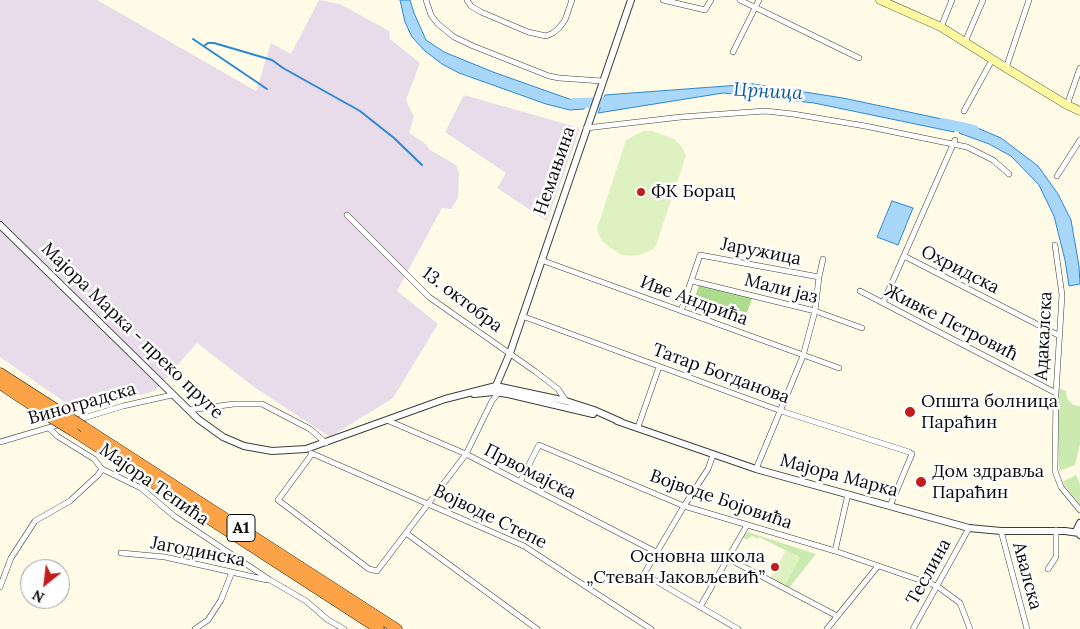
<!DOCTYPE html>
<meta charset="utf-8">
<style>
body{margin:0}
#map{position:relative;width:1080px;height:629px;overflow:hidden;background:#fffbe6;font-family:Lora,serif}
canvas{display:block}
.north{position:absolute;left:20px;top:559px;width:50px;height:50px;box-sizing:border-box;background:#fff;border:1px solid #9d9d9d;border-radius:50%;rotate:209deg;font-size:14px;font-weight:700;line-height:20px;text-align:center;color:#0a0a0a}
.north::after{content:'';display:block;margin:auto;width:18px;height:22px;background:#c01d1c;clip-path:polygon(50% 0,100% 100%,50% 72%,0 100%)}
</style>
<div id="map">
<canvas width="1080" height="629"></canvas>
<div class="north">N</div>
</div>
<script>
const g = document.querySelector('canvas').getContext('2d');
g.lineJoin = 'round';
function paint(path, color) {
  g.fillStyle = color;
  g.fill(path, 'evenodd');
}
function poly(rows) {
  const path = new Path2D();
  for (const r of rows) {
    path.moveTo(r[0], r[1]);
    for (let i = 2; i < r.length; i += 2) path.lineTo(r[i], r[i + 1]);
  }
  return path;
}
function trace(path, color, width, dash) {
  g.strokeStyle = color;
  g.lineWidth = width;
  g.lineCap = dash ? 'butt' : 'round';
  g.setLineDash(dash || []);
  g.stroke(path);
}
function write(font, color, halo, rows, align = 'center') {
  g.font = font + ' Lora,serif';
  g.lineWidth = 5;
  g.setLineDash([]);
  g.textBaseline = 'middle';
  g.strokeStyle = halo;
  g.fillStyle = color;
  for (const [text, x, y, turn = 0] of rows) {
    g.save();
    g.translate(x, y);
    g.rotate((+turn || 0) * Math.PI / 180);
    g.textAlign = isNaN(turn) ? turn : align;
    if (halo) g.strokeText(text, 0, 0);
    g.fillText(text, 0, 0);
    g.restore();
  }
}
const industrial = poly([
 [0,0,97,0,256,91,271,43,291,54,319,0,340,4,389,31,390,39,420,63,406,100,414,117,409,133,426,144,430,150,456,165,459,173,458,198,451,209,442,208,397,291,438,324,393,398,330,437,254,387,197,343,155,391,79,412,0,357],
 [464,95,580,128,547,221,497,188,506,173,445,132]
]);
const green = poly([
 [1058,388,1066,391,1067,398,1073,405,1080,406,1080,444,1075,465,1059,471],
 [1076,475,1080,484,1080,505,1062,482],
 [748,532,816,554,788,589,770,580,771,577,785,585,799,557,759,537,758,539,752,536,747,540,742,537]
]);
const forest = poly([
 [699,285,752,298,747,313,695,297]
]);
const pitch = poly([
 [643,131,653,131,674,139,682,147,686,156,655,248,643,254,632,256,622,255,609,247,601,240,597,229,626,140],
 [786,550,800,558,785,585,771,577]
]);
const water = poly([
 [400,0,410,0,414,13,426,40,444,52,493,72,572,100,587,100,584,109,570,110,546,104,459,73,442,64,425,51,412,37,405,22,400,0],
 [753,84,843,98,956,122,954,132,814,103,723,93,598,113,605,95,753,84],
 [963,123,980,129,1001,138,1038,166,1058,194,1071,220,1079,266,1080,284,1069,286,1065,260,1054,216,1039,185,1011,156,989,144,959,133,963,123],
 [892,201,913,208,898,245,877,237,892,201]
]);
const stream = poly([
 [193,39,267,89],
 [204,46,208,43,214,43,272,60,283,68,360,111,394,138,422,165]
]);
const river = poly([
 [574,103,614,102],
 [942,123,974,130]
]);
const minor = poly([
 [426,0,431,15,438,24,454,37,473,46,549,76,559,78,602,81],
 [467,0,471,6,481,12,528,32,546,36,553,33,559,28,565,20,572,0],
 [663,0,705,10,711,0],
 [740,0,859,58],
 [941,27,952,0],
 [965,42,983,0],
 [733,52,759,0],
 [1006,68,1029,0],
 [1067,105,1080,68],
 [964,111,992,60],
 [586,128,681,117,765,111,793,114,865,126,967,147,993,160,1009,174],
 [1057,176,1080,140],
 [347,215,429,297,536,372,558,389,566,401],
 [1055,245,1062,295,1056,393,1055,471,1061,487,1080,510],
 [904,256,1058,335],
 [541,260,839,368],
 [692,281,815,311,862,328],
 [860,291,1056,393],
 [883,303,955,140],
 [681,311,700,255,819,277],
 [522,316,781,411,909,452,912,454,890,506],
 [189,410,234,404,262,404,310,429,326,443],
 [74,421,123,406,172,395],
 [389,421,466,454,656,552],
 [638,427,659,367],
 [49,428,57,436,94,459,102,469,141,488,174,516,270,580,306,601,328,620,344,629],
 [0,442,61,424],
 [311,453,524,546,651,629],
 [312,454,278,500,369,569,377,571,466,454,492,401,499,392],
 [713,455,708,469,684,506,644,574,738,629],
 [756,469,803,356,815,311,819,277,823,259],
 [520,482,539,445,684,506,835,551,937,586,960,603,970,629],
 [1001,531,1027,629],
 [406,533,537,629],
 [835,551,848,494],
 [121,553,165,557,267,580],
 [729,559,837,616],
 [1048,569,1056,557,1056,530],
 [0,587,11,558,35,521,70,501,98,475,102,469],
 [700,607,747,525],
 [195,629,208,620,221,600,232,572],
 [827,629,878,566],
 [913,629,969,528]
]);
const tertiary = poly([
 [0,225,198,419,223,437,244,446,272,451,306,449,445,399,496,386,566,401,594,410,621,422],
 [495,388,510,353,631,0],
 [474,394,494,392,508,394,593,414],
 [617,421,756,469,969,528,1001,531,1065,531,1079,533],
 [1080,523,1077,529,1080,535]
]);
const secondary = poly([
 [880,0,941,27,1006,68,1067,105,1080,111]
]);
const motorway = poly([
 [0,373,56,409],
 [0,384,45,414],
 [84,427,397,629],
 [73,431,379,629]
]);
const motorwayBridge = poly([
 [56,409,84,427],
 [45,414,73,431]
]);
const markers = [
 [641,192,5,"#c01d1c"],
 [910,412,6,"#c01d1c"],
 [921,482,6,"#c01d1c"],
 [775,567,5,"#c01d1c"]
];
const shields = [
 [241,528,28]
];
const shieldNames = [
 ["A1",241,528]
];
const streetNames = [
 ["Немањина",555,171,-71],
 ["Јаружица",761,252,11],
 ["Охридска",960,270,27],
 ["Мали јаз",781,289,14],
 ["13. октобра",462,300,37],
 ["Иве Андрића",694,301,20],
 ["Живке Петровић",951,323,27],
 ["Мајора Марка - преко пруге",132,331,44],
 ["Адакалска",1044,336,-87],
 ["Татар Богданова",721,374,20],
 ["Виноградска",82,404,-16],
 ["Првомајска",530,472,27],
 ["Мајора Марка",839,476,15],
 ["Мајора Тепића",154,485,35],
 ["Војводе Бојовића",721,500,19],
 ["Војводе Степе",490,517,26],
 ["Јагодинска",198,552,11],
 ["Теслина",929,572,-61],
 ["Авалска",1027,576,75]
];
const poiNames = [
 ["ФК Борац",651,192],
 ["Општа болница",921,402],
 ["Параћин",921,423],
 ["Дом здравља",932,472],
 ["Параћин",932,493],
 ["Основна школа",765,557,"right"],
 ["„Стеван Јаковљевић”",765,578,"right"]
];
const waterNames = [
 ["Црница",768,92,3]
];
paint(industrial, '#e9dcea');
paint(green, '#cbeaaf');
paint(forest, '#addc8e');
paint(pitch, '#def1c1');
paint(water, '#a8d7f9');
trace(water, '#2b88d4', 1);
trace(stream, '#2b88d4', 2);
trace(river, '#a8d7f9', 10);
trace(minor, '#3d3d3d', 6);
trace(tertiary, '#3d3d3d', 8);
trace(secondary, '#2c2c2c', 9);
trace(motorway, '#1b1b1b', 11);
trace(minor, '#fff', 5);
trace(tertiary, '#fff', 6);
trace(secondary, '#fffaa1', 8);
trace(motorway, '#fda347', 10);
trace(motorwayBridge, '#1b1b1b', 11, []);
trace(motorwayBridge, '#fda347', 10);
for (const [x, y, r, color] of markers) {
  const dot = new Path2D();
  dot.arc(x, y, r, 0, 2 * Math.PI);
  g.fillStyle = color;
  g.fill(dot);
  trace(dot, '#fff', 2);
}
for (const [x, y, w] of shields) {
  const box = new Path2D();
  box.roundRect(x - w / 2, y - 13.5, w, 27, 4);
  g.fillStyle = '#fff';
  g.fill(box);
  trace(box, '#0a0a0a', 1);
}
write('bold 16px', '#0a0a0a', null, shieldNames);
write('18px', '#0a0a0a', '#fff', streetNames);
write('18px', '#0a0a0a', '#fff', poiNames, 'left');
write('italic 19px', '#0e59a0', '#fff', waterNames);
</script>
